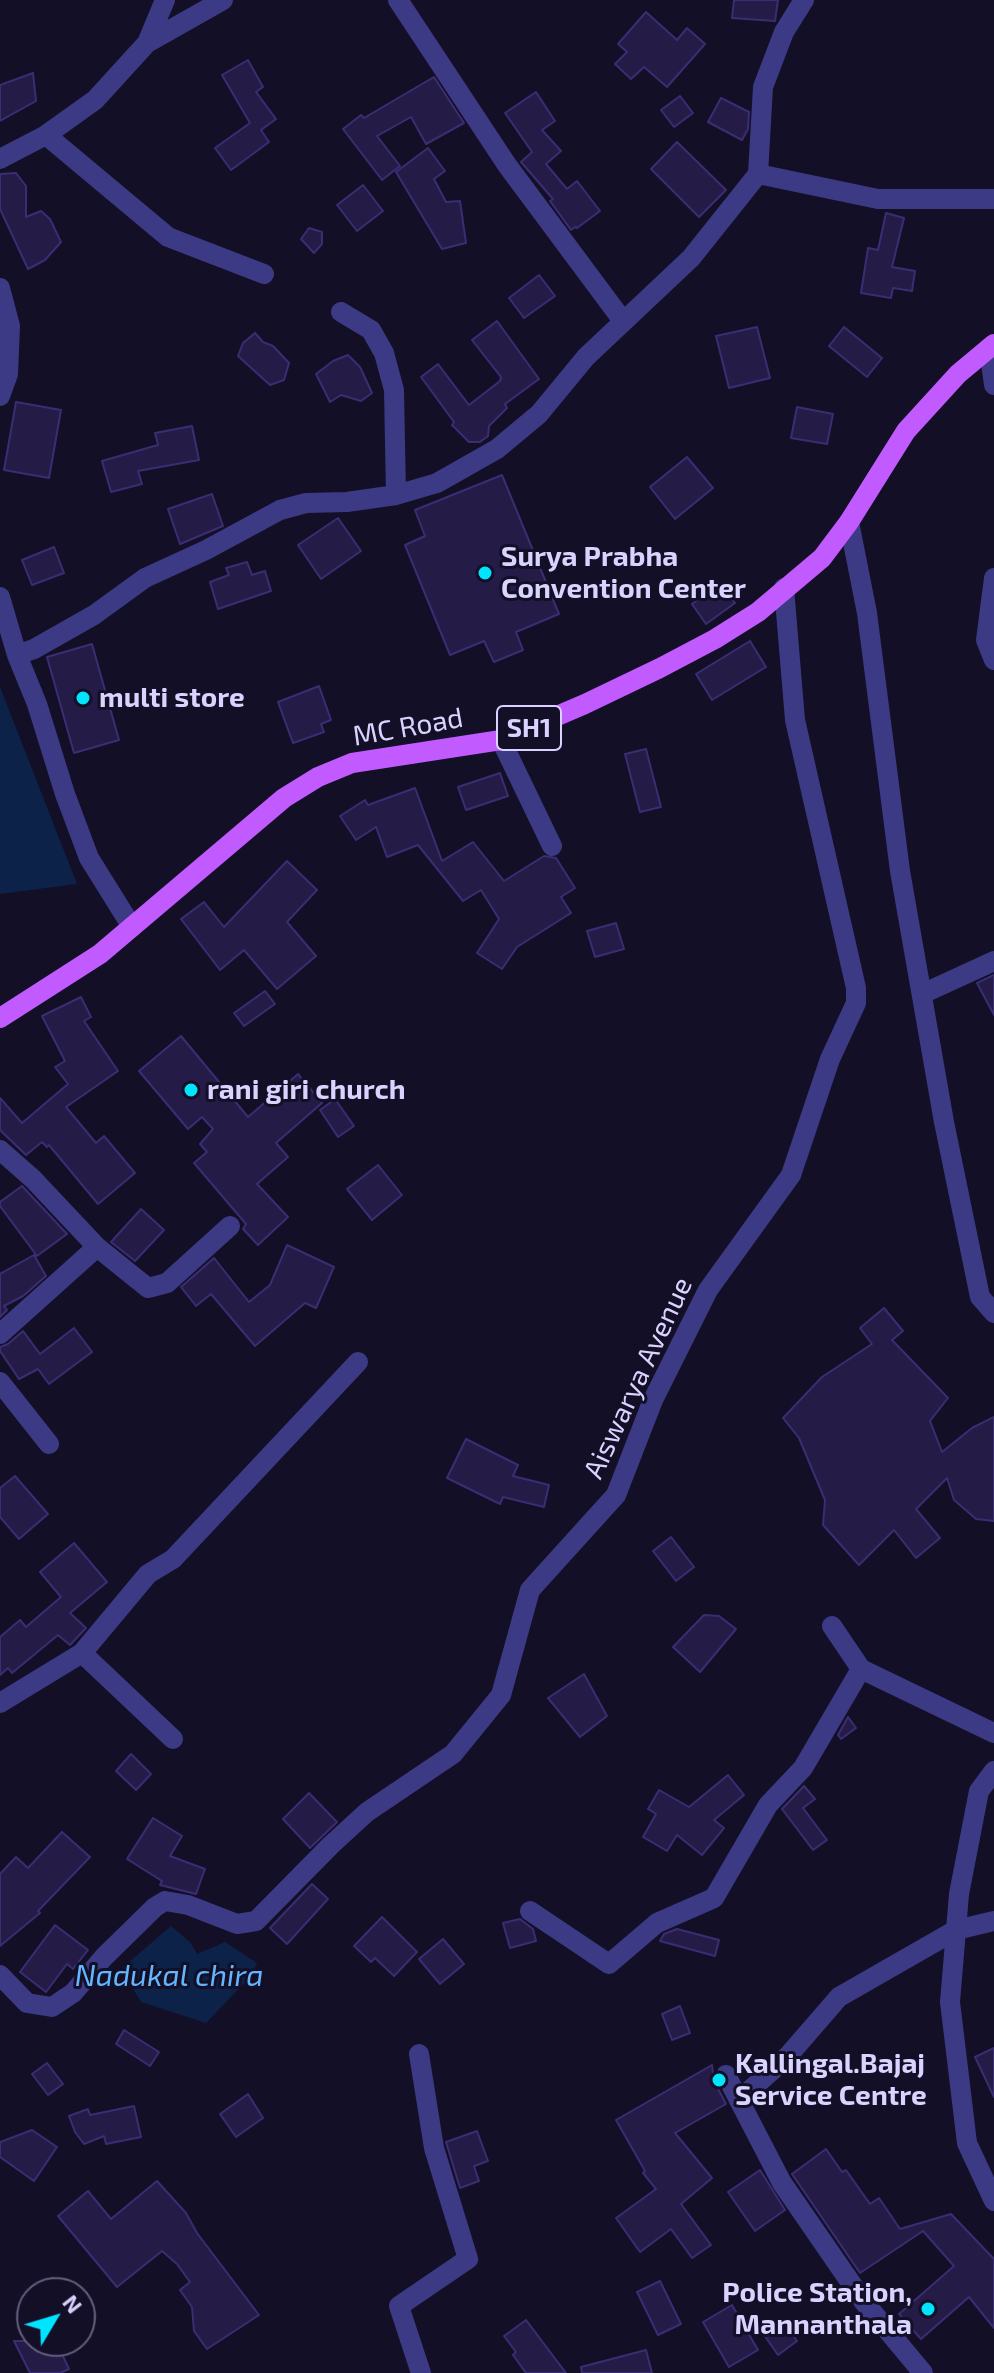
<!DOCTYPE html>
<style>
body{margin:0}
#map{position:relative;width:994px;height:2373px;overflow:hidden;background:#130f26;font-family:"Exo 2",sans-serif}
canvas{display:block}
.north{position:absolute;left:16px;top:2277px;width:80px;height:80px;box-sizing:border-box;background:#130f26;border:2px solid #625e7d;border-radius:50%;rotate:52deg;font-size:22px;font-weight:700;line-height:32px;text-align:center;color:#d9d4ff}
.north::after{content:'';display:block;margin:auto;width:28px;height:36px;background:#00e5ff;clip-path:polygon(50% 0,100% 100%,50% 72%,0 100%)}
</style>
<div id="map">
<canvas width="994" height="2373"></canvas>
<div class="north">N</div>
</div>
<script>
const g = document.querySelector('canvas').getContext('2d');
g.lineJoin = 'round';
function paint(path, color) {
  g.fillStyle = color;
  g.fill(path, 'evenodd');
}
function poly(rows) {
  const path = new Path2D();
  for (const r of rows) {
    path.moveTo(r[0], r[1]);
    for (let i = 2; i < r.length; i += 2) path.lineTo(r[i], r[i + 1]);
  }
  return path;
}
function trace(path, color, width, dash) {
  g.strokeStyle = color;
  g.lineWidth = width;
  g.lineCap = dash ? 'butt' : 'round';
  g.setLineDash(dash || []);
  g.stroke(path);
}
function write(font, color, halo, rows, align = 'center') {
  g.font = font + ' "Exo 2",sans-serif';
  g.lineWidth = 6;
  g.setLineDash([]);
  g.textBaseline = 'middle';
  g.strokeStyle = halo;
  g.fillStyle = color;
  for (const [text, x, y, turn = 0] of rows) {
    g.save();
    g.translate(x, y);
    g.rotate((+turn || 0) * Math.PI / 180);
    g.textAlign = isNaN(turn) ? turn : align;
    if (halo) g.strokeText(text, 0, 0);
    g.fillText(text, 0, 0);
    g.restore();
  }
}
const water = poly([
 [0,687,77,884,0,894],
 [171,1926,191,1943,197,1954,225,1942,257,1963,252,1975,206,2023,141,2002,121,1969]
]);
const building = poly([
 [734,0,778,0,775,21,732,18,734,0],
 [646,12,677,40,687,28,705,44,667,87,644,67,631,79,615,64,627,52,618,44,646,12],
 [248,60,263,87,256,92,276,119,261,130,269,142,231,170,215,148,250,123,222,75,248,60],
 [33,73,36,101,0,121,0,85,33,73],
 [434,77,464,123,426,144,411,117,377,136,400,166,382,180,343,129,361,115,364,118,434,77],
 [536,92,555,121,542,130,561,151,546,164,567,189,577,181,600,211,577,228,575,227,571,230,550,201,553,199,521,162,532,152,505,113,536,92],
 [680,96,693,113,674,127,661,110,680,96],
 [721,98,749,112,748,129,742,140,708,122,721,98],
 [677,142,726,190,699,217,651,169,677,142],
 [428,148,445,171,434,179,446,202,460,201,466,243,442,249,396,172,428,148],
 [16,173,26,186,26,217,41,211,50,219,61,242,45,260,28,269,0,209,0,174,16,173],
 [363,185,383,211,357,231,337,205,363,185],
 [886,213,904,218,892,267,915,271,912,291,893,288,891,298,861,293,868,248,878,250,886,213],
 [309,228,322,232,322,244,314,253,301,239,309,228],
 [539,275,555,296,524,318,509,298,539,275],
 [497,321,539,379,505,404,507,408,489,426,488,436,480,442,469,442,452,425,454,422,421,377,438,364,469,405,500,381,501,377,472,340,497,321],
 [757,327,770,378,729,388,716,336,757,327],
 [844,327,882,358,867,377,829,346,844,327],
 [255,333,263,342,273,346,289,363,284,380,270,385,238,356,243,343,255,333],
 [348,355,360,367,372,393,361,401,341,395,330,402,316,374,333,361,348,355],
 [16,402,61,410,49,478,4,470,16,402],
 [797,407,833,414,827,444,791,438,797,407],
 [192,426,199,460,138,471,142,484,111,492,102,461,158,445,155,433,192,426],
 [687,457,713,488,675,519,650,487,687,457],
 [502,475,559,614,516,632,523,650,494,662,484,641,450,655,405,545,425,536,415,510,502,475],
 [212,494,223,526,180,544,168,509,212,494],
 [338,518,361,551,321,579,298,545,338,518],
 [54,547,64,573,32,585,22,560,54,547],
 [247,562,252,575,265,571,271,591,218,609,210,582,229,575,226,568,247,562],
 [721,583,735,603,706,624,692,604,721,583],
 [750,641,766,667,712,700,696,674,750,641],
 [92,644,119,740,74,753,47,657,92,644],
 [319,686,331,720,321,724,324,732,293,743,278,702,319,686],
 [646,749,661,807,640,812,625,754,646,749],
 [500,773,508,796,466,810,458,787,500,773],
 [415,788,442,861,473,842,504,881,544,856,556,858,575,888,561,897,571,913,517,947,502,969,477,953,499,919,481,890,463,901,418,845,387,857,376,827,356,840,340,816,365,800,368,805,415,788],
 [287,861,317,890,287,922,316,956,277,989,244,950,220,970,181,919,204,902,224,927,287,861],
 [616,923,624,949,595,957,587,931,616,923],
 [994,975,994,1015,977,983,994,975],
 [265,991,275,1004,244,1026,234,1013,265,991],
 [81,997,91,1017,84,1021,118,1071,66,1107,96,1143,104,1136,135,1173,98,1204,49,1145,47,1147,42,1142,26,1155,0,1130,0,1098,22,1123,68,1084,55,1067,65,1061,42,1016,81,997],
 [181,1036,248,1117,298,1074,322,1103,276,1143,288,1157,257,1184,288,1217,258,1245,243,1229,246,1224,194,1163,207,1152,200,1144,213,1129,202,1117,188,1129,139,1071,181,1036],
 [335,1099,354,1126,338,1137,320,1110,335,1099],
 [378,1165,402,1195,372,1220,347,1189,378,1165],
 [22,1186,67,1234,37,1256,0,1206,0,1202,22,1186],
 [141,1209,164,1230,135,1261,111,1242,141,1209],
 [287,1245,334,1267,316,1308,305,1303,255,1346,211,1294,196,1306,181,1287,214,1258,249,1302,270,1285,287,1245],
 [34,1255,46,1276,23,1296,4,1306,7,1310,0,1317,0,1274,34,1255],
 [884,1308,903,1331,892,1340,948,1398,930,1421,942,1452,972,1428,994,1417,994,1521,976,1519,954,1500,947,1478,916,1509,940,1538,916,1558,894,1530,859,1565,823,1525,825,1500,799,1438,783,1418,822,1377,872,1344,860,1328,884,1308],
 [74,1328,92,1352,49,1384,38,1369,19,1379,0,1351,0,1347,8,1344,23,1331,40,1354,74,1328],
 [466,1439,518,1465,513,1476,549,1485,544,1507,503,1497,500,1504,447,1478,466,1439],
 [15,1476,48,1514,19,1539,0,1517,0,1488,15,1476],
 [671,1537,694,1567,676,1581,653,1551,671,1537],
 [74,1543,107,1582,70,1613,86,1628,70,1645,58,1635,12,1673,8,1668,0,1675,0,1637,20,1620,26,1627,61,1597,40,1572,74,1543],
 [704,1615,719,1616,736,1629,700,1672,673,1647,704,1615],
 [584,1674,607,1716,580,1737,548,1698,584,1674],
 [848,1717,856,1728,841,1739,838,1735,848,1717],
 [131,1754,151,1774,136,1790,116,1771,131,1754],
 [728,1775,744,1795,714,1820,724,1828,702,1855,677,1835,667,1851,643,1837,656,1814,648,1809,659,1790,689,1807,728,1775],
 [804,1786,815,1799,803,1808,827,1840,813,1850,782,1809,804,1786],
 [309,1793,337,1822,310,1848,283,1819,309,1793],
 [153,1818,182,1836,170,1856,205,1869,196,1894,160,1885,162,1881,127,1859,153,1818],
 [62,1832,90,1857,38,1911,40,1913,0,1946,0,1874,16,1857,28,1868,62,1832],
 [312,1884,328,1899,287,1944,270,1928,312,1884],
 [382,1917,417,1952,394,1976,375,1958,371,1962,354,1946,382,1917],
 [520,1919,533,1929,536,1941,510,1948,503,1923,520,1919],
 [55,1925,88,1950,73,1969,67,1964,46,1992,20,1972,55,1925],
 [677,1929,719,1940,715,1956,660,1941,664,1934,677,1929],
 [443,1939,464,1964,440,1984,419,1959,443,1939],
 [680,2006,690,2033,672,2040,662,2014,680,2006],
 [124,2030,159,2052,150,2066,116,2044,124,2030],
 [994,2048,994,2097,975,2057,994,2048],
 [47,2063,63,2084,48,2095,32,2074,47,2063],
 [712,2065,714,2081,726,2104,675,2133,712,2178,681,2204,711,2245,692,2258,671,2229,640,2252,616,2218,656,2189,643,2173,645,2171,616,2120,712,2065],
 [248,2094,263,2118,236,2137,220,2114,248,2094],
 [134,2106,141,2137,106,2144,104,2136,84,2144,75,2132,69,2116,88,2109,90,2115,134,2106],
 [32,2130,57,2147,34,2181,0,2157,0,2142,32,2130],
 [477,2131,488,2161,474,2166,479,2181,460,2188,446,2142,477,2131],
 [826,2149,842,2172,846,2170,870,2204,879,2198,900,2229,951,2214,994,2259,994,2328,969,2297,921,2339,899,2314,954,2266,923,2231,860,2273,792,2174,826,2149],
 [760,2170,785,2210,755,2231,728,2192,760,2170],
 [157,2181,186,2213,197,2233,259,2315,207,2349,194,2331,192,2307,180,2290,190,2282,177,2264,162,2251,117,2287,58,2216,88,2191,111,2219,157,2181],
 [660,2281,681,2324,658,2335,637,2292,660,2281],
 [732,2305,758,2350,729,2367,703,2322,732,2305],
 [781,2318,797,2341,778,2355,762,2332,781,2318],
 [526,2320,566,2373,526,2373,513,2355,516,2352,504,2336,526,2320],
 [14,2341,56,2341,69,2369,60,2373,30,2373,14,2341],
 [646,2350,652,2373,582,2373,581,2367,646,2350]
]);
const minor = poly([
 [398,0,507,165,623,321],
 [147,43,165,0],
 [46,135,168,237,264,274],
 [0,159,46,135,95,100,147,43,223,0],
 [758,174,878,199,994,199],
 [0,288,10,326,8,374,0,396],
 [341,312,371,330,384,353,394,390,396,495],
 [989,348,994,385],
 [849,522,867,613,900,871,944,1122,980,1297,994,1313],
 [994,578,986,640,994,660],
 [0,597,17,655,37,704,65,794,89,858,132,927],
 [17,655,34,649,94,615,145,578,206,550,280,510,306,503,347,502,396,495,437,483,497,449,539,414,586,357,691,258,758,174,763,87,784,32,804,0],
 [501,740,552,846],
 [922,994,994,961],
 [0,1150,33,1179,97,1247,148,1288,167,1283,230,1226],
 [0,1334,97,1247],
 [0,1382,49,1444],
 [832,1626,861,1669,994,1733],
 [0,1703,82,1653],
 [173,1739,82,1653,148,1574,173,1559,358,1362],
 [994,1771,979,1791,959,1894,950,2002,967,2143,994,2201],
 [530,1911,609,1964,657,1923,714,1898,768,1805,803,1768,861,1669],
 [0,1975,27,2003,52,2007,73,1993,104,1957,155,1907,165,1901,188,1905,237,1924,256,1921,331,1845,367,1812,453,1754,501,1695,530,1590,616,1495,653,1400,708,1290,791,1175,830,1059,856,1003,856,988,795,720,784,588],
 [419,2054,434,2148,468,2259,399,2306,421,2373],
 [726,2075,782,2183,864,2302,923,2373],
 [739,2100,787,2057,839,1997,956,1930,994,1921]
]);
const major = poly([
 [0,1018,100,954,284,798,318,777,352,763,501,740,585,704,660,668,715,639,758,612,822,558,849,522,906,431,958,374,994,344]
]);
const markers = [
 [485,573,8,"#00e5ff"],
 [83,698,8,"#00e5ff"],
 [191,1090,8,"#00e5ff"],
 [719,2080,8,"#00e5ff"],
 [928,2309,8,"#00e5ff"]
];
const shields = [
 [529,728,64]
];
const shieldNames = [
 ["SH1",529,728]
];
const poiNames = [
 ["Surya Prabha",501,557],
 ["Convention Center",501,589],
 ["multi store",99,698],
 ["rani giri church",207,1090],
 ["Kallingal.Bajaj",735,2064],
 ["Service Centre",735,2096],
 ["Police Station,",912,2293,"right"],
 ["Mannanthala",912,2325,"right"]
];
const streetNames = [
 ["MC Road",408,727,-10],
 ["Aiswarya Avenue",638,1378,-65]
];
const waterNames = [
 ["Nadukal chira",169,1976]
];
paint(water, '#0c2248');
paint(building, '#241b47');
trace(building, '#3b2d73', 2);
trace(minor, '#3d3a85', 20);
trace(major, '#c25bff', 20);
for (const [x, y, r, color] of markers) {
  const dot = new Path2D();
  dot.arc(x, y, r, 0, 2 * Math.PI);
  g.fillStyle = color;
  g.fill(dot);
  trace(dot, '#130f26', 3);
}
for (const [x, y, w] of shields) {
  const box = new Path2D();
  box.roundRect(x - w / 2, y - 22, w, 44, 6);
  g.fillStyle = '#130f26';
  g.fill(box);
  trace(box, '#d9d4ff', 2);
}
write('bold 26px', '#d9d4ff', null, shieldNames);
write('bold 28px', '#d9d4ff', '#130f26', poiNames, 'left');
write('28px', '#d9d4ff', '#130f26', streetNames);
write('italic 30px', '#62b6ff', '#130f26', waterNames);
</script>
